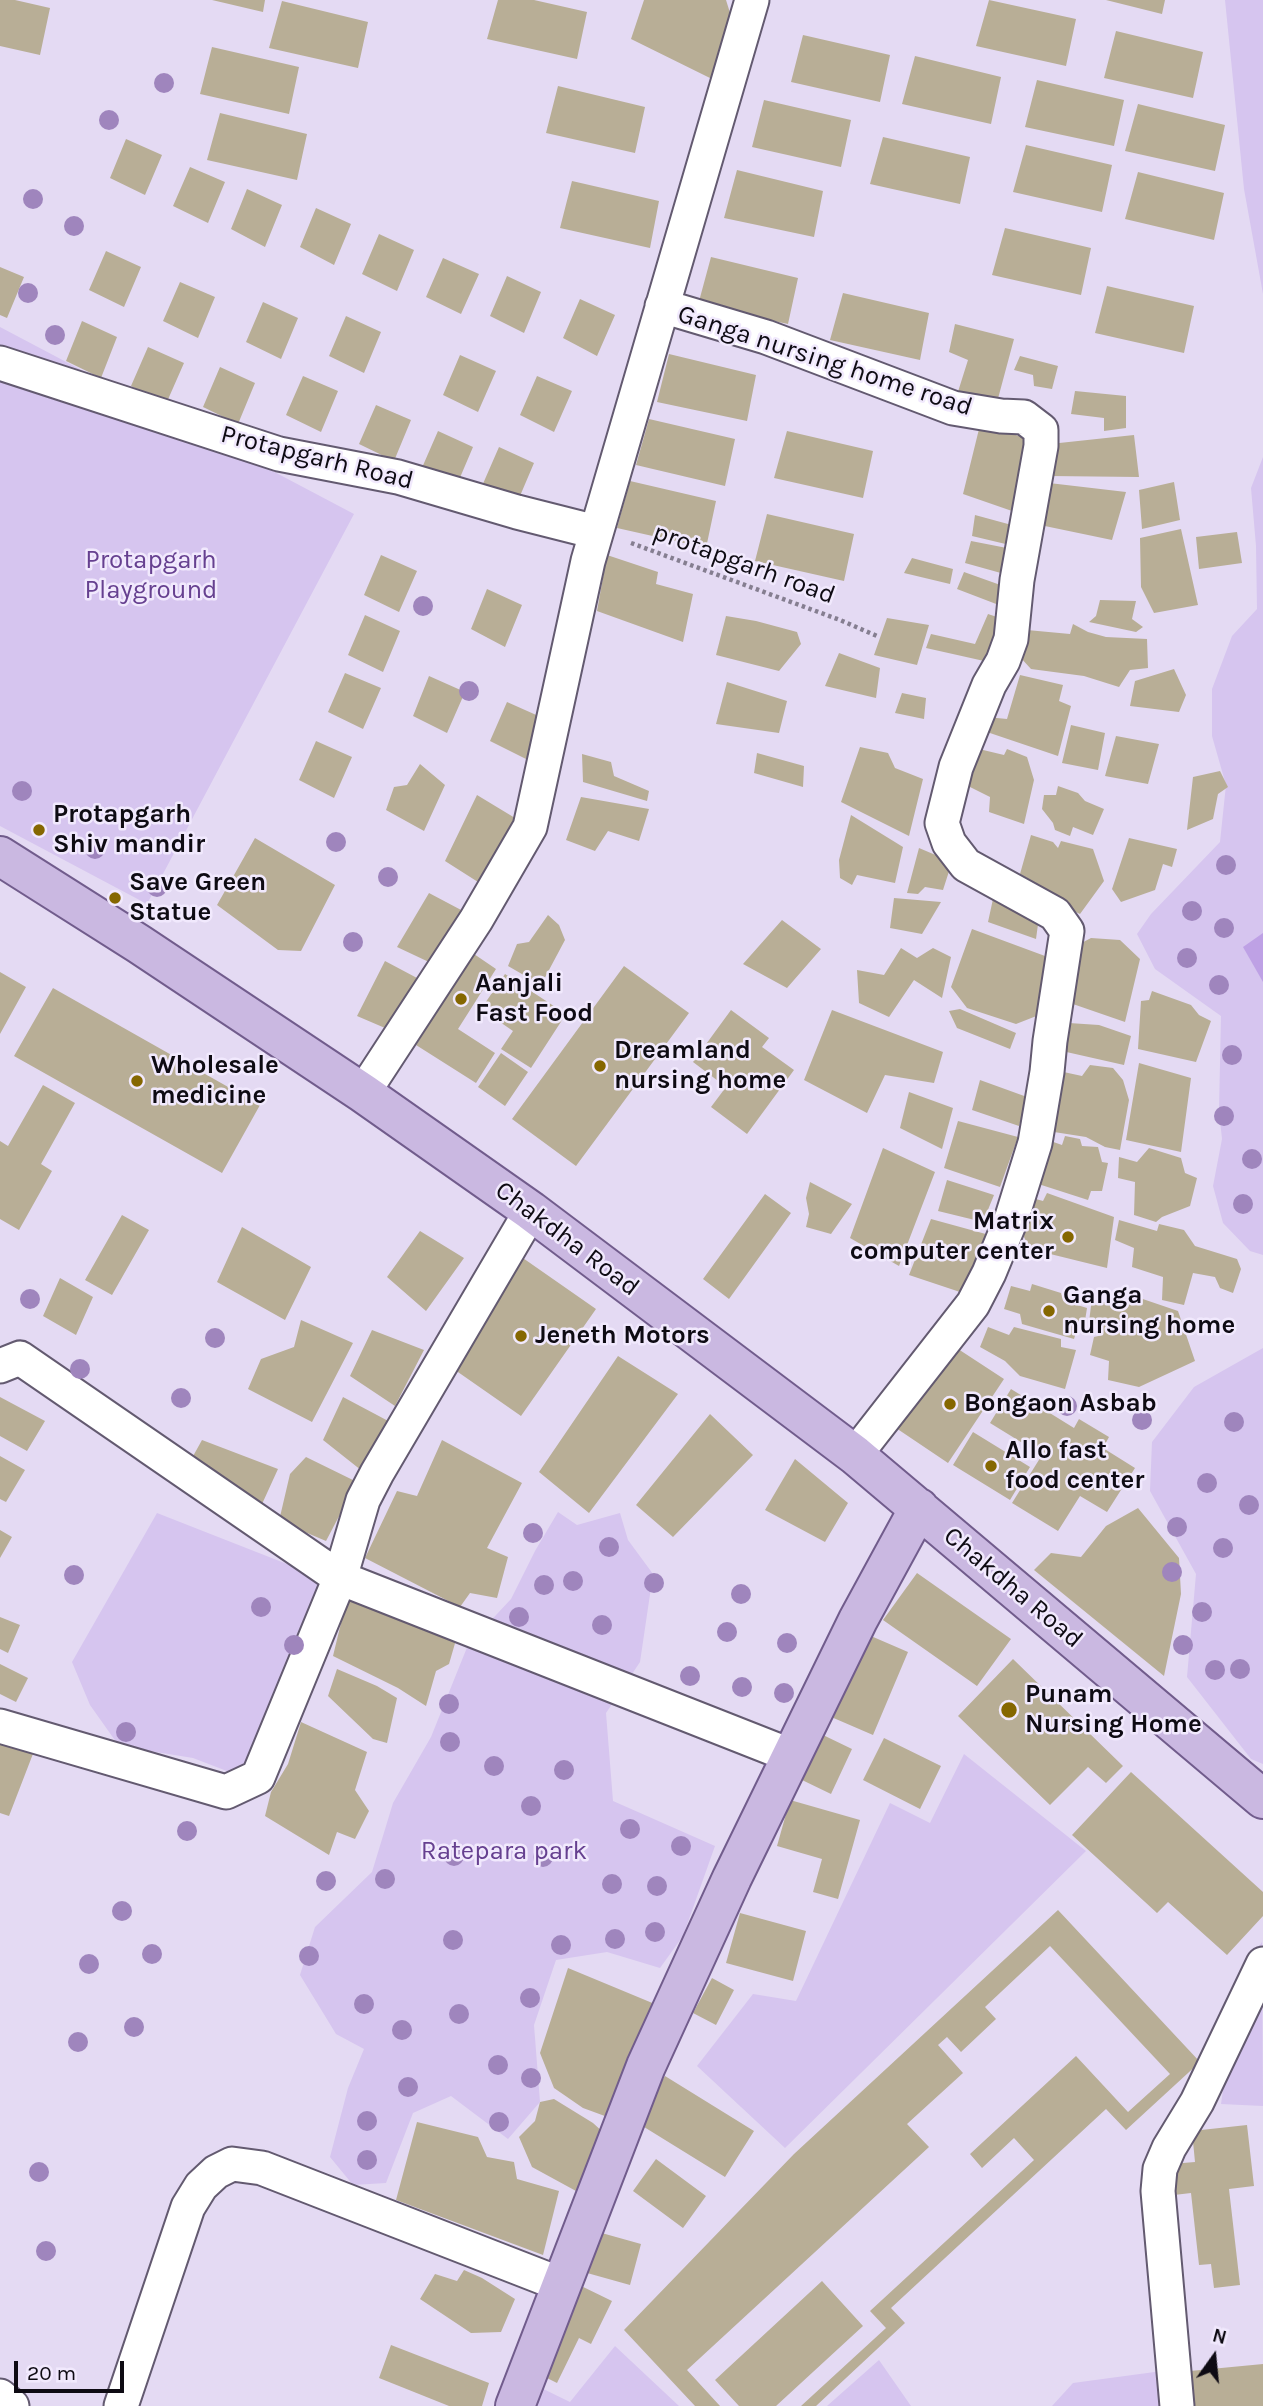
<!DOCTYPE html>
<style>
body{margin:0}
#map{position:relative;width:1263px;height:2406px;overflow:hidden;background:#e4daf3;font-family:Karla,sans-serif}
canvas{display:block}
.north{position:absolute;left:1179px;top:2322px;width:70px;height:70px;-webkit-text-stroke:5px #f1e9fd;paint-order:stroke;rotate:15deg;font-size:19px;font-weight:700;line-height:28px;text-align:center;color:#0e0b13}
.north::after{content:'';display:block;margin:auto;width:24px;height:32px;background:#0e0b13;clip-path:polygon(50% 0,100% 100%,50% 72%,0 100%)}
.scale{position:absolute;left:14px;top:2361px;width:110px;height:32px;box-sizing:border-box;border:4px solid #0e0b13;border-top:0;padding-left:9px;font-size:21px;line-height:24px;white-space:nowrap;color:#0e0b13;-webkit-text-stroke:5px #f1e9fd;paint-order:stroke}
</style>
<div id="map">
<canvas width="1263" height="2406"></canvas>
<div class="north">N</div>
<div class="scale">20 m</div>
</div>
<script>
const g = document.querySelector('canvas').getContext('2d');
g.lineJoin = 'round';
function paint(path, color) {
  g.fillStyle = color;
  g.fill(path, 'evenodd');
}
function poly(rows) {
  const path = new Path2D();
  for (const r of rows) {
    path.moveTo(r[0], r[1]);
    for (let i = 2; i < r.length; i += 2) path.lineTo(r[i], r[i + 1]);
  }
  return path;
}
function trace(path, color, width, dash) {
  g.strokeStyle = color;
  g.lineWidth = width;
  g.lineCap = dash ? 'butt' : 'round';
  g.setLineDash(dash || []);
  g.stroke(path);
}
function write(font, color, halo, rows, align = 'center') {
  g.font = font + ' Karla,sans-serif';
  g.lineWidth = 5;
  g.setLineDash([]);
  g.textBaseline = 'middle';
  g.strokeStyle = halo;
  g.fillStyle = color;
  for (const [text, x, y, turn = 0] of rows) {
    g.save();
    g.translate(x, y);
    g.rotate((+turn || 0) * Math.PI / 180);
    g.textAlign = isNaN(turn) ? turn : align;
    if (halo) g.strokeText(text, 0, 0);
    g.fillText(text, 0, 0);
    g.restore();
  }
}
const green = poly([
 [1225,0,1263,0,1263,294,1244,189],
 [0,327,354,514,147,904,0,826],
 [1263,457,1263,1255,1250,1251,1223,1223,1213,1186,1222,1139,1219,1111,1221,1016,1155,969,1137,934,1151,914,1220,842,1226,785,1212,736,1212,689,1232,636,1257,609,1256,546,1251,488],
 [1263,1348,1263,1764,1251,1759,1187,1677,1196,1574,1150,1491,1152,1442,1194,1387],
 [558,1512,577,1525,620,1513,628,1540,653,1574,640,1662,606,1713,613,1801,715,1846,683,1936,660,1968,607,1952,556,1960,534,2025,540,2102,508,2139,451,2096,413,2113,386,2183,353,2185,330,2157,348,2088,364,2049,336,2034,300,1975,315,1927,372,1872,393,1803,431,1737,468,1645,511,1599,535,1551],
 [157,1513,315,1575,332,1597,253,1781,193,1758,119,1746,90,1705,72,1662],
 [964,1754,1086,1851,785,2148,697,2066,753,1994,796,2001,890,1803,930,1823],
 [1262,1942,1263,2106,1221,2104,1240,1973],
 [615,2346,679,2406,527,2406,529,2382,570,2402],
 [879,2360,911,2406,827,2406],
 [1162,2371,1167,2406,1052,2406,1073,2383]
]);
const water = poly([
 [1263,933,1263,982,1243,947]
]);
const building = poly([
 [0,0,15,0,50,8,40,55,0,46],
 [212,0,265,0,263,12],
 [498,0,534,0,587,12,577,59,487,39],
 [644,0,726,0,731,16,712,79,631,39],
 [989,0,1076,19,1066,66,976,46],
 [1106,0,1165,0,1162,14],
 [282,1,368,22,358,68,269,48],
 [1116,31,1203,52,1193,98,1104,78],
 [803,35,890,55,880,102,791,82],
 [212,47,299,67,289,114,200,94],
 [915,56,1001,77,991,124,902,104],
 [1037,80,1124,100,1114,146,1025,127],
 [558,86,645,107,635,153,546,133],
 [764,100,851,120,841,167,752,147],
 [1138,104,1225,125,1215,171,1125,151],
 [220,113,307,134,297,180,207,160],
 [883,137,970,157,960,204,870,184],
 [126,139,162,155,145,195,110,178],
 [1026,145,1112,165,1102,212,1013,192],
 [190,167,225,182,208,223,173,206],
 [737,170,823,191,814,237,724,218],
 [1138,172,1224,193,1214,240,1125,219],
 [572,181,659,201,650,248,560,228],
 [247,189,282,205,265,247,231,229],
 [316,208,351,224,334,265,300,247],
 [1005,228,1091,248,1081,295,992,275],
 [379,234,414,250,397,291,362,274],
 [106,251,141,267,124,307,89,290],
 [711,257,798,278,788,324,698,305],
 [443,258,479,274,461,314,426,297],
 [0,267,24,277,7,318,0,315],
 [507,276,541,292,524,333,490,316],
 [180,282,215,297,198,338,163,321],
 [1107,286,1194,306,1184,353,1095,333],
 [843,293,929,313,920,360,830,340],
 [580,299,615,315,597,356,563,338],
 [263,302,298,318,281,359,246,342],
 [346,316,381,332,364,373,329,356],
 [82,321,117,337,101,378,66,361],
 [955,324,1014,339,996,406,956,398,968,360,949,352],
 [148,347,184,363,166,404,131,386],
 [669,354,756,375,747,421,657,402],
 [460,355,496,371,478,412,443,395],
 [1020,356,1058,366,1052,389,1034,386,1033,375,1014,370],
 [220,367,255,383,238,424,203,407],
 [303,376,338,391,321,432,286,415],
 [537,376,572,391,554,432,520,415],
 [1075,391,1126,396,1126,428,1104,431,1104,418,1071,414],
 [376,405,411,420,394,461,359,444],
 [649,419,735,439,725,486,636,465],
 [980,425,1030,439,1012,511,963,494],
 [438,431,473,447,456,487,421,470],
 [787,431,873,451,863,498,774,478],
 [1134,435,1139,477,1050,476,1050,444],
 [499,447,534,463,517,503,482,486],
 [630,481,716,501,706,548,617,528],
 [1174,482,1180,520,1142,529,1139,490],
 [1049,483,1126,492,1112,540,1040,525],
 [767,514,854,534,844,581,755,561],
 [975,515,1019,527,1014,546,972,536],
 [1181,529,1198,605,1154,613,1141,587,1140,538],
 [1237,532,1242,563,1199,569,1196,537],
 [971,541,1012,549,1008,575,965,563],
 [381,555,417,571,399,612,364,595],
 [607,555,658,572,656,584,693,594,683,642,597,611],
 [912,558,953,569,950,584,904,573],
 [964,572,1006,587,1004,607,957,589],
 [487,589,522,605,505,647,471,629],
 [1100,600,1136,601,1132,619,1143,627,1136,632,1089,622,1096,616],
 [988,614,1006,620,993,663,926,648,931,634,975,644],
 [365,615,400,631,383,672,348,655],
 [726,616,756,621,797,632,801,644,779,671,716,655],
 [887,618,929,625,917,665,874,655],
 [1073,624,1088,632,1106,637,1147,639,1148,668,1130,670,1119,687,1084,676,1031,669,1020,657,1027,630,1070,634],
 [839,653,880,668,876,698,825,686],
 [1174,669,1186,695,1179,712,1130,706,1135,681],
 [345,673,381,688,363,729,328,712],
 [1020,675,1063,685,1059,701,1071,706,1058,756,984,731,987,717,1007,719],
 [429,676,465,692,447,733,413,716],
 [727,682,787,701,779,733,716,724],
 [902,693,926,698,924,719,895,713],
 [507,702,543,718,526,759,490,741],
 [1071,725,1105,733,1098,770,1062,763],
 [1116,736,1159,744,1148,784,1105,776],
 [316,741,352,757,334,798,299,780],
 [860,747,888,753,895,768,923,779,909,836,841,802],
 [979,749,1004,755,1007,749,1027,757,1034,780,1024,824,989,812,990,797,968,786],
 [757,753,804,766,803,787,754,773],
 [582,754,611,762,614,776,649,791,647,801,583,782],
 [420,764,445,785,424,831,386,810,394,787,407,785],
 [1220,771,1228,787,1218,794,1213,819,1187,830,1193,777],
 [1058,786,1078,793,1085,801,1104,809,1093,835,1073,827,1070,836,1055,830,1053,823,1042,809,1044,795,1056,795],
 [477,795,515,818,478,882,445,861],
 [581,797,649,809,639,841,608,831,595,851,566,840],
 [851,815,903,847,895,883,857,875,852,885,840,878,839,860],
 [1031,835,1053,842,1058,848,1061,841,1093,849,1104,881,1080,914,1027,889,1029,879,1020,874],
 [255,838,335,885,301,951,278,950,217,905],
 [1129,838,1177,849,1172,867,1163,864,1155,890,1121,902,1112,889],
 [919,848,952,862,943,890,925,887,918,894,907,893],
 [429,893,463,911,431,963,397,947],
 [894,898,941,902,922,934,890,928],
 [993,899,1039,917,1036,939,988,922],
 [548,915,559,925,565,940,541,985,508,966,517,944,529,942],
 [782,920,821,949,787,988,743,964],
 [972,929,1045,956,1050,979,1039,1015,1016,1024,967,1008,951,987],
 [1091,938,1120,940,1140,959,1125,1022,1070,1003,1072,948],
 [901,948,917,958,933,948,951,957,942,998,914,980,889,1017,859,1003,857,970,884,975],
 [474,954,496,969,458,1029,495,1053,476,1083,416,1045],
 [385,961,417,978,385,1028,357,1016],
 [624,966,689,1013,576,1166,512,1119],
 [0,972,26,987,0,1034],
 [505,974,566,1014,531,1068,501,1049,513,1031,481,1009],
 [53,988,260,1105,222,1173,14,1056],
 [1152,991,1191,1005,1199,1015,1211,1021,1196,1062,1138,1049,1141,1001,1149,1000],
 [960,1009,1016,1033,1010,1049,957,1028,949,1011],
 [731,1010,769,1038,762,1047,794,1070,747,1134,711,1107,726,1087,693,1062],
 [832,1010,943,1052,934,1083,885,1075,867,1113,804,1080],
 [1069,1023,1099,1025,1131,1036,1124,1065,1062,1051],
 [501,1053,528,1072,505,1106,478,1087],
 [1139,1063,1191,1078,1181,1152,1126,1140],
 [1090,1065,1113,1068,1123,1080,1129,1100,1120,1150,1105,1147,1086,1137,1054,1132,1059,1071,1082,1076],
 [980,1080,1027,1097,1019,1126,972,1110],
 [43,1085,75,1103,41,1164,52,1171,19,1230,0,1219,0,1141,8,1146],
 [909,1092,953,1108,942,1149,900,1128],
 [958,1121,1018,1137,1000,1187,944,1168],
 [1065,1136,1080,1139,1082,1146,1098,1147,1102,1162,1108,1163,1102,1191,1091,1191,1088,1200,1029,1181,1042,1138,1062,1145],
 [883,1148,935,1172,899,1266,850,1238],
 [1149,1148,1181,1158,1185,1173,1197,1178,1190,1206,1162,1217,1156,1222,1134,1215,1135,1182,1118,1178,1119,1157,1137,1162],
 [947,1180,994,1195,983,1222,938,1211],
 [810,1182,852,1204,831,1234,806,1227,809,1214,806,1198],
 [1047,1193,1114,1217,1107,1268,1030,1249,1018,1225,1025,1196,1043,1201],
 [765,1194,791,1213,729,1299,703,1279],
 [122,1215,149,1230,112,1295,85,1280],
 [931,1219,993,1236,966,1294,909,1275],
 [1119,1220,1157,1231,1159,1224,1184,1230,1195,1246,1237,1259,1241,1269,1233,1293,1220,1288,1215,1277,1193,1273,1184,1305,1162,1300,1163,1277,1132,1267,1134,1248,1115,1240],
 [242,1227,311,1267,285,1320,217,1282],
 [420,1231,464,1258,426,1311,387,1277],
 [520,1256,596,1309,521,1416,445,1363],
 [60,1278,93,1297,76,1335,43,1316],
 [1032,1284,1061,1293,1064,1301,1087,1308,1084,1327,1077,1329,1074,1339,1022,1324,1020,1314,1004,1309,1011,1286,1030,1291],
 [1131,1295,1178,1311,1195,1361,1139,1387,1108,1380,1109,1361,1090,1355,1094,1337,1103,1335,1101,1325,1089,1322,1092,1298,1125,1309],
 [301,1320,353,1343,312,1422,248,1389,261,1359,294,1347],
 [988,1327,1009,1335,1014,1327,1061,1339,1061,1347,1076,1350,1065,1389,1020,1376,1005,1361,980,1347],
 [372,1330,424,1350,395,1406,350,1376],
 [952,1345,1004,1379,948,1463,896,1428],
 [618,1356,678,1394,589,1513,539,1472],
 [1011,1389,1074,1428,1079,1419,1109,1437,1103,1448,1135,1468,1107,1512,1080,1496,1058,1531,1012,1503,1042,1455,990,1423],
 [0,1397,45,1421,27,1451,0,1436],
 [343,1397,392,1423,371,1478,323,1440],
 [710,1414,753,1455,673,1537,636,1505],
 [973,1432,1030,1467,1010,1500,953,1465],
 [202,1440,278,1469,257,1515,182,1476],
 [442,1440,522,1483,487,1548,508,1557,497,1598,470,1593,460,1607,365,1558,397,1491,417,1496],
 [0,1456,25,1470,6,1502,0,1499],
 [306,1457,357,1482,326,1541,279,1521,290,1474],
 [795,1459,848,1503,825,1542,765,1510],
 [1138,1508,1179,1558,1181,1594,1164,1676,1034,1570,1051,1553,1081,1557,1106,1526],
 [0,1530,12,1537,0,1558],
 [917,1573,1011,1639,977,1686,883,1620],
 [349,1590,458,1633,449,1664,436,1671,426,1706,398,1688,333,1656],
 [0,1617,20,1625,8,1653,0,1649],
 [857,1630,908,1652,873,1735,815,1710],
 [1013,1659,1123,1766,1106,1783,1088,1767,1050,1805,958,1716],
 [0,1664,28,1678,16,1702,0,1694],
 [337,1669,377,1686,397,1698,387,1743,373,1739,328,1696],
 [301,1722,367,1752,355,1790,369,1811,355,1839,337,1832,329,1855,265,1816,271,1792,288,1764],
 [0,1732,36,1746,9,1816,0,1813],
 [823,1735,852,1749,831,1794,802,1780],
 [884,1738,941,1766,920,1809,863,1780],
 [1131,1772,1263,1892,1263,1916,1227,1955,1168,1902,1157,1913,1072,1835],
 [790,1800,860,1820,838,1899,813,1892,822,1859,777,1846],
 [1058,1910,1200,2062,1126,2130,1106,2109,891,2308,905,2323,816,2406,801,2406,886,2328,870,2311,1034,2160,1014,2138,982,2168,970,2154,1076,2056,1128,2112,1170,2074,1050,1946,985,2007,996,2019,961,2052,947,2037,938,2045,963,2073,907,2124,929,2147,687,2370,720,2406,695,2406,624,2330,794,2154],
 [740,1913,806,1931,793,1981,726,1963],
 [568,1968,662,2007,613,2119,583,2108,554,2088,540,2053],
 [712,1978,734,1990,716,2025,693,2013],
 [665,2076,754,2131,725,2177,636,2122],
 [554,2099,593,2123,604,2133,587,2197,532,2167,519,2137,535,2121,540,2102],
 [417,2122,478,2137,487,2157,514,2162,517,2179,559,2191,543,2255,396,2200],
 [1247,2125,1254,2186,1229,2189,1240,2285,1214,2288,1211,2264,1199,2265,1191,2193,1174,2195,1171,2164,1195,2162,1192,2131],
 [656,2159,706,2196,683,2228,633,2191],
 [591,2230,641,2244,630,2285,580,2271],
 [464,2270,482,2278,515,2299,501,2332,471,2333,420,2299,435,2274,457,2281],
 [822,2281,863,2326,776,2406,739,2406,715,2380],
 [575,2283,612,2301,591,2344,579,2338,557,2383,533,2371],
 [391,2345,489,2383,482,2406,449,2406,379,2378],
 [1263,2364,1263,2406,1193,2406,1190,2371]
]);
const path = poly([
 [631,543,840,620,877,636]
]);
const street = poly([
 [662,306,766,337,953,408,1001,416,1024,417,1041,430,1041,446,1017,580,1011,639,1003,661,989,685,956,767,942,823,949,843,966,865,1055,914,1067,931,1050,1041,1047,1072,1035,1143,1012,1217,989,1273,973,1304,855,1455],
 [0,363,279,454,398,477,517,512,596,532],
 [363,1093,476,920,530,827,588,561,752,0],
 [0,1366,20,1358,340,1578,792,1756],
 [0,1726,226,1792,258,1777,340,1578,363,1500,377,1473,531,1211],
 [0,2396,12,2406],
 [121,2406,188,2207,201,2186,216,2172,232,2164,262,2168,560,2284],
 [1177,2406,1158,2191,1160,2169,1169,2148,1197,2102,1263,1964]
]);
const primary = poly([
 [0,856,139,944,363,1093,531,1211,855,1455,1263,1799],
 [515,2406,646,2066,732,1878,858,1620,919,1508]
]);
const trees = [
 [164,83],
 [109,120],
 [33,199],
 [74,226],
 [28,293],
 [55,335],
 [423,606],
 [469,691],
 [22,791],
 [336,842],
 [95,849],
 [1226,865],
 [388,877],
 [157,887],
 [1192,911],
 [1224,928],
 [353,942],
 [1187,958],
 [1219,985],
 [1232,1055],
 [1224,1116],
 [1252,1159],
 [1243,1204],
 [30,1299],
 [215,1338],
 [80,1369],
 [181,1398],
 [1067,1406],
 [1142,1420],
 [1234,1422],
 [1207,1483],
 [1249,1505],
 [1177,1527],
 [533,1533],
 [609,1547],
 [1223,1548],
 [1172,1572],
 [74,1575],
 [573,1581],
 [654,1583],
 [544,1585],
 [741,1594],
 [261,1607],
 [1202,1612],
 [519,1617],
 [602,1625],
 [727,1632],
 [787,1643],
 [294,1645],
 [1183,1645],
 [1240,1669],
 [1215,1670],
 [690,1676],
 [742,1687],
 [784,1693],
 [449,1704],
 [126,1732],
 [450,1742],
 [494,1766],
 [564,1770],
 [531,1806],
 [630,1829],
 [187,1831],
 [681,1846],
 [454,1856],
 [543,1857],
 [385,1879],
 [326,1881],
 [612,1884],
 [657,1886],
 [122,1911],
 [655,1932],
 [615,1939],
 [453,1940],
 [561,1945],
 [152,1954],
 [309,1956],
 [89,1964],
 [530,1998],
 [364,2004],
 [459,2014],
 [134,2027],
 [402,2030],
 [78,2042],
 [498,2065],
 [531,2078],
 [408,2087],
 [367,2121],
 [499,2122],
 [367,2160],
 [39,2172],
 [46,2251]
];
const markers = [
 [39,830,7,"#856701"],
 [115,898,7,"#856701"],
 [461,999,7,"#856701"],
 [600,1066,7,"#856701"],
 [137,1081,7,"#856701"],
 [1068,1237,7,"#856701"],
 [1049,1311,7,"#856701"],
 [521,1336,7,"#856701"],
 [950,1404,7,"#856701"],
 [991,1466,7,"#856701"],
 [1009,1710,9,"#856701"]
];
const streetNames = [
 ["Ganga nursing home road",825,361,18],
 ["Protapgarh Road",317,458,14],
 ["protapgarh road",744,564,20],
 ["Chakdha Road",567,1239,37],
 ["Chakdha Road",1013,1588,40]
];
const parkNames = [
 ["Protapgarh",151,561],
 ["Playground",151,591],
 ["Ratepara park",504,1852]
];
const poiNames = [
 ["Protapgarh",53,815],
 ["Shiv mandir",53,845],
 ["Save Green",129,883],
 ["Statue",129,913],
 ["Aanjali",475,984],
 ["Fast Food",475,1014],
 ["Dreamland",614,1051],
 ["nursing home",614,1081],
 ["Wholesale",151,1066],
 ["medicine",151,1096],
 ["Matrix",1054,1222,"right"],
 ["computer center",1054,1252,"right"],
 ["Ganga",1063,1296],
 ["nursing home",1063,1326],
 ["Jeneth Motors",535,1336],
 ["Bongaon Asbab",964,1404],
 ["Allo fast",1005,1451],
 ["food center",1005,1481],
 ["Punam",1025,1695],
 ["Nursing Home",1025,1725]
];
paint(green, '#d6c5ef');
paint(water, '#bea1e5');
paint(building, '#b8ae96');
trace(street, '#635a70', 37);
trace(primary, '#715c8c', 42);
trace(path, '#857e90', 4.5, [3.5, 3.5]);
trace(street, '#fff', 33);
trace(primary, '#cab8e1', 38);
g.fillStyle = '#9f85bd';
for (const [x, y] of trees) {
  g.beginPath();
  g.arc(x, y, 10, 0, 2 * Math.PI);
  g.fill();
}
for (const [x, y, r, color] of markers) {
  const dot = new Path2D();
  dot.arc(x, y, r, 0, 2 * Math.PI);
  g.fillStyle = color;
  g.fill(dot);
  trace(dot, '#f1e9fd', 2.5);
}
write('26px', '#0e0b13', '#f1e9fd', streetNames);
write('26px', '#664090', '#f1e9fd', parkNames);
write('bold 26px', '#0e0b13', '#f1e9fd', poiNames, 'left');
</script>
